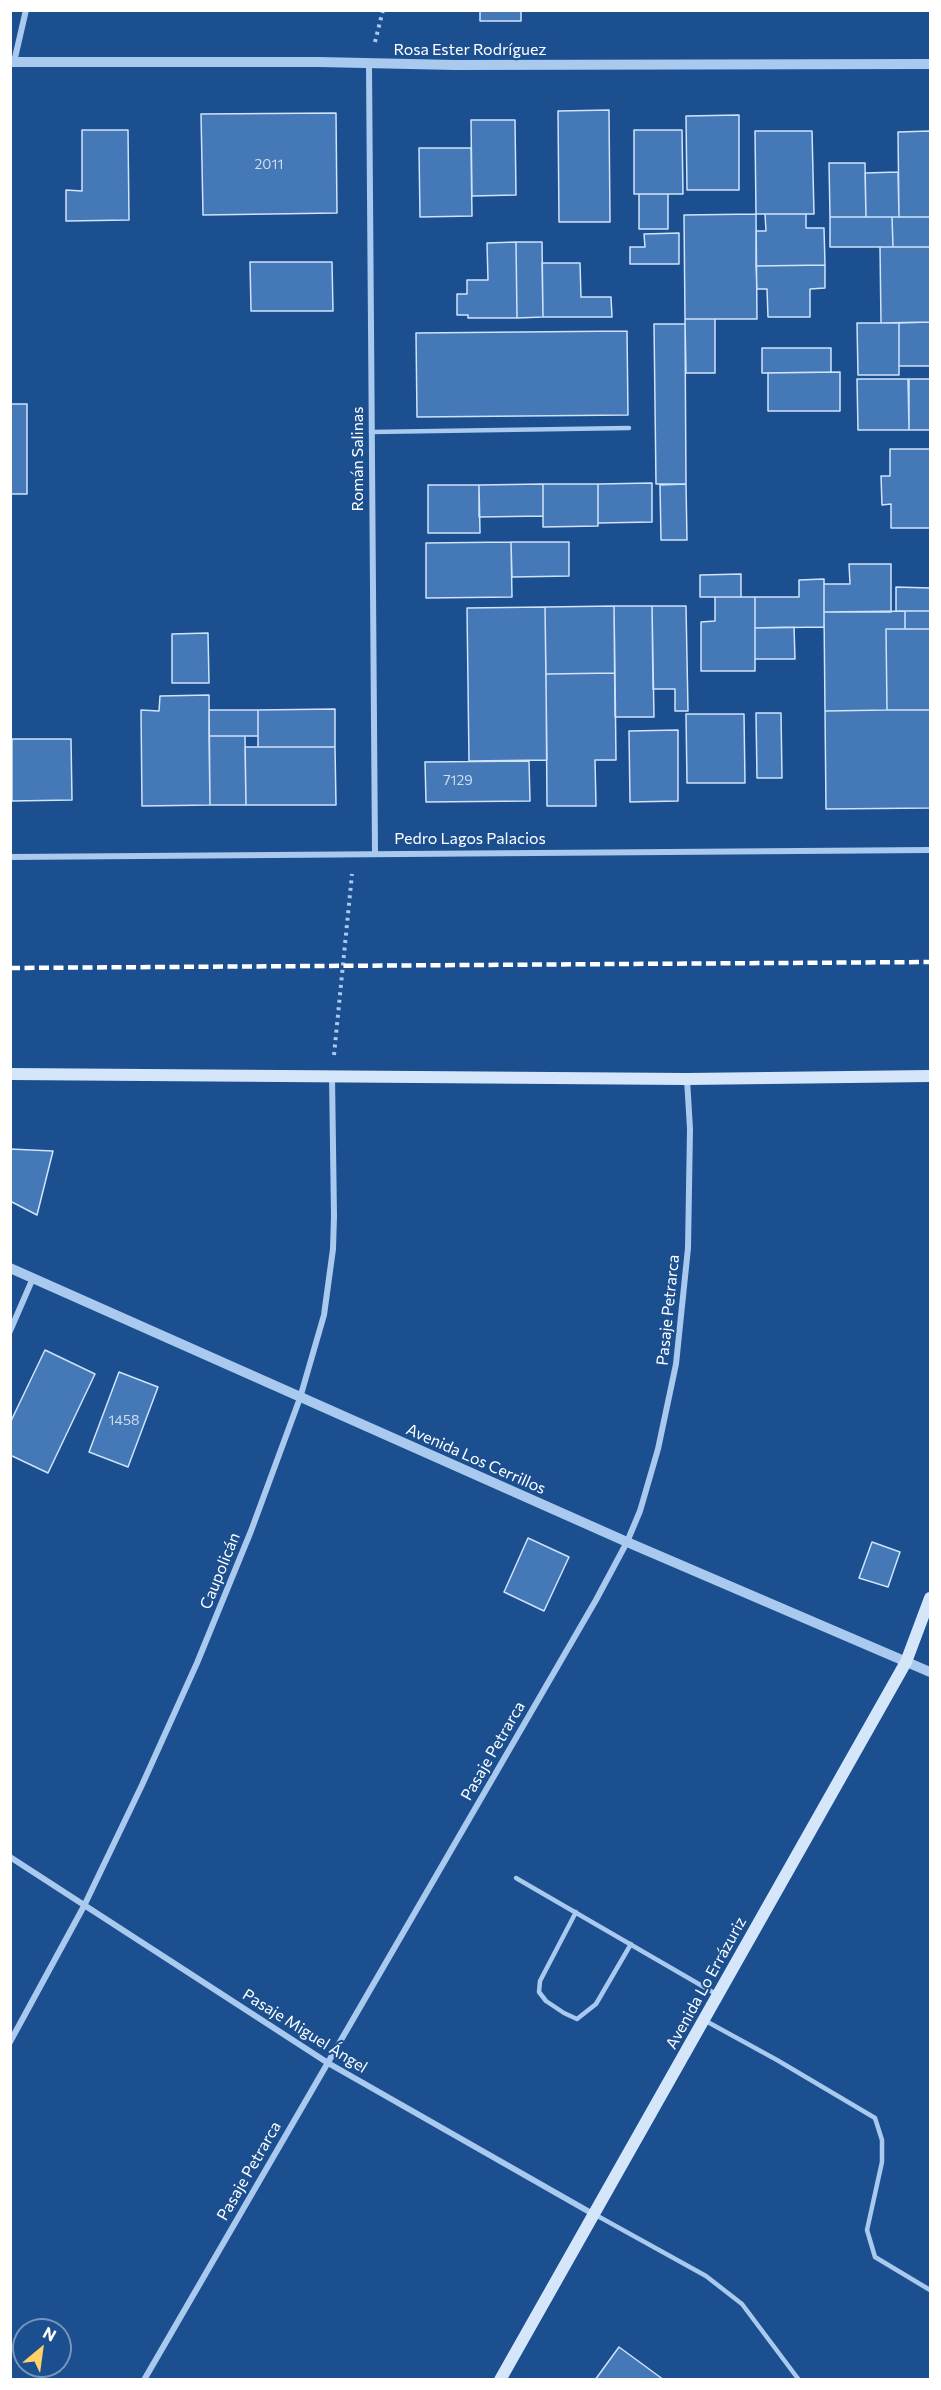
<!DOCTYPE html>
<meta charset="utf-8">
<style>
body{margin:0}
#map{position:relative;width:941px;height:2390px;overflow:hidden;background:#1b4f8f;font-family:Commissioner,sans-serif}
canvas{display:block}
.frame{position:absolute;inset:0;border:12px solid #fff;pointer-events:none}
.north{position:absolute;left:12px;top:2318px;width:60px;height:60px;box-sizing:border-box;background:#1b4f8f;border:2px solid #7695bc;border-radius:50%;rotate:29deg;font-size:16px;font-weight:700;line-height:24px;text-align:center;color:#fff}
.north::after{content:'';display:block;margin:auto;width:21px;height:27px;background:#ffd166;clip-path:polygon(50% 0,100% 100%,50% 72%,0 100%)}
</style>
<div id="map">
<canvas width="941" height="2390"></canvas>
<div class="frame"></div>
<div class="north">N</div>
</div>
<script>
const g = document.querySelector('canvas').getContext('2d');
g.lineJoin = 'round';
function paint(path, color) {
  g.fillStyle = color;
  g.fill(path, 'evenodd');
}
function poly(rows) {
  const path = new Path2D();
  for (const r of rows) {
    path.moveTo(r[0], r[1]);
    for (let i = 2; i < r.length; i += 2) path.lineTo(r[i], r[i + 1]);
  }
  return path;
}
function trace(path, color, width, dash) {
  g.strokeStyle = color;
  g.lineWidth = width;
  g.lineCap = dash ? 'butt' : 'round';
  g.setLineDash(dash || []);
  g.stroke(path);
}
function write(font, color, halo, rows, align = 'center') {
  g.font = font + ' Commissioner,sans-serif';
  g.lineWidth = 4.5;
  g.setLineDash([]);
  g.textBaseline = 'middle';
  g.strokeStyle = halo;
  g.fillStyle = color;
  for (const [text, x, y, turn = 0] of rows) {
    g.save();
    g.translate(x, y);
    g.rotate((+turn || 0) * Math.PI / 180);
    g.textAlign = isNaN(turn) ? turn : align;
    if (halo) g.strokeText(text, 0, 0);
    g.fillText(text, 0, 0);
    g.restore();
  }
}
const building = poly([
 [480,10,521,10,521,21,480,21,480,10],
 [609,110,610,222,559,222,558,111,609,110],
 [336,113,337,213,203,215,201,114,336,113],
 [739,115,739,190,687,190,686,116,739,115],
 [471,120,515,120,516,195,472,196,471,120],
 [82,130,128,130,129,220,66,221,66,190,82,191,82,130],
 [634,130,682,130,683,194,634,194,634,130],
 [755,131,812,131,814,214,756,214,755,131],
 [930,131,930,217,899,217,898,132,930,131],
 [419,148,471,148,472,216,420,217,419,148],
 [829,163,865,163,866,217,830,217,829,163],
 [898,172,899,217,866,217,865,173,898,172],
 [639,194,668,194,668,229,639,229,639,194],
 [756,214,757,319,685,319,684,215,756,214],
 [765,214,806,214,806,228,824,228,825,265,756,266,756,231,766,231,765,214],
 [830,217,892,217,893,247,830,247,830,217],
 [892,217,930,217,930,247,893,247,892,217],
 [679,233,679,264,630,264,630,247,645,247,644,234,679,233],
 [516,242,517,318,468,318,468,315,457,315,457,294,467,294,467,280,488,280,487,243,516,242],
 [516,242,542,242,543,317,517,318,516,242],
 [880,247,930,247,930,322,881,323,880,247],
 [250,262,332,262,333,311,251,311,250,262],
 [542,263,580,263,581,297,611,297,612,317,543,317,542,263],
 [825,265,825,288,810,289,810,317,768,317,767,289,757,289,756,266,825,265],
 [685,319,715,319,715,373,686,373,685,319],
 [930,322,930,366,899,366,899,323,930,322],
 [857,323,899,323,899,375,858,375,857,323],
 [654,324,685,324,686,484,656,484,654,324],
 [627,331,628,415,417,417,416,333,627,331],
 [762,348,831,348,831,372,762,373,762,348],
 [840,372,840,411,768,411,768,373,840,372],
 [857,379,909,379,909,430,858,430,857,379],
 [908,379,930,379,930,430,909,430,908,379],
 [10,404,27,404,27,494,10,494,10,404],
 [890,449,930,449,930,528,891,528,891,504,882,505,881,476,890,476,890,449],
 [652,483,652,522,598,523,598,484,652,483],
 [543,484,598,484,598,526,543,527,543,484],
 [543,484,543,516,479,517,479,485,543,484],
 [686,484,687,540,661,540,660,485,686,484],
 [428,485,479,485,480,533,428,533,428,485],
 [511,542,569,542,569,576,512,577,511,542],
 [511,542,512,597,426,598,426,543,511,542],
 [849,564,891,564,891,612,824,612,824,584,850,584,849,564],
 [741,574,741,597,700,597,700,575,741,574],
 [824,579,824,627,755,628,755,597,799,597,799,580,824,579],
 [896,587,930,588,930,611,896,611,896,587],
 [715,597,755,597,755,671,701,671,701,622,715,621,715,597],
 [614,606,652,606,654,717,615,717,614,606],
 [614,606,615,673,546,674,545,607,614,606],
 [652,606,686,606,688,711,675,711,675,689,653,689,652,606],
 [545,607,547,760,469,761,467,608,545,607],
 [905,611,930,611,930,629,905,629,905,611],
 [905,611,905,629,886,629,887,710,825,711,824,612,905,611],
 [794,627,795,659,755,659,755,628,794,627],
 [886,629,930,629,930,710,887,710,886,629],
 [208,633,209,683,172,683,172,634,208,633],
 [615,673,616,760,595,760,596,806,547,806,546,674,615,673],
 [209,695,210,805,142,806,141,710,159,711,160,696,209,695],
 [335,709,335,747,258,747,258,710,335,709],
 [209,710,258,710,258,736,209,736,209,710],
 [887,710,930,710,930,808,826,809,825,711,887,710],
 [756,713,781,713,782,778,757,778,756,713],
 [686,714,744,714,745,783,687,783,686,714],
 [678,730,678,801,630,802,629,731,678,730],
 [209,736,245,736,246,805,210,805,209,736],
 [12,739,71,739,72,800,12,801,12,739],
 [245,747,335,747,336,805,246,805,245,747],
 [529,761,530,801,426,802,425,762,529,761],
 [10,1149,53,1151,37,1215,10,1201,10,1149],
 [45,1350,95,1374,48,1473,10,1455,10,1423,45,1350],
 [119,1372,158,1387,128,1467,89,1452,119,1372],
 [528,1538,569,1557,544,1611,504,1592,528,1538],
 [872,1542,900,1552,888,1587,859,1578,872,1542],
 [619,2347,664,2380,595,2380,619,2347]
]);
const path = poly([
 [375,42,383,10],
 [334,1055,352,874]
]);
const service = poly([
 [371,432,629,428],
 [516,1878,716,1994],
 [576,1912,540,1981,539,1992,546,2001,564,2013,577,2019,596,2004,631,1944],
 [704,2020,777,2060,875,2118,882,2140,882,2162,867,2230,875,2257,930,2290],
 [594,2214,706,2276,742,2304,799,2380]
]);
const minor = poly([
 [14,62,26,10],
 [369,65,375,853],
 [10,857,930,850],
 [10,1331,33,1278],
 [10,1857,328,2063,593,2214],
 [10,2042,84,1906,142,1785,197,1663,251,1531,300,1398,324,1315,333,1249,334,1216,332,1076],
 [144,2380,596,1600,627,1542,640,1511,658,1449,676,1364,688,1248,690,1129,687,1079]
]);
const tertiary = poly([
 [10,62,319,62,455,65,930,64],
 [10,1268,627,1542,930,1672]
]);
const secondary = poly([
 [10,1074,687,1079,930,1076],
 [500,2380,906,1662,930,1598]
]);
const rail = poly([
 [10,968,930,962]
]);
const numberNames = [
 ["2011",269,164],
 ["7129",458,780],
 ["1458",124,1420]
];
const streetNames = [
 ["Rosa Ester Rodríguez",470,50],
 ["Román Salinas",358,459,-90],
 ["Pedro Lagos Palacios",470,839],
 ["Pasaje Petrarca",668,1310,-84],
 ["Avenida Los Cerrillos",476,1459,24],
 ["Caupolicán",220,1571,-68],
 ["Pasaje Petrarca",493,1751,-60],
 ["Avenida Lo Errázuriz",706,1983,-61],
 ["Pasaje Miguel Ángel",305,2031,32],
 ["Pasaje Petrarca",249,2171,-60]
];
paint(building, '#4478b7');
trace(building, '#cfe3fa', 1.5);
trace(path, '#a9c9ee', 4, [3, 4.5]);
trace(service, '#a9c9ee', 4.5);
trace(minor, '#a9c9ee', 6);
trace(tertiary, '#a9c9ee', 10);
trace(secondary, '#d6e6fa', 12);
trace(rail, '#fff', 4.5, [10, 4.5]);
write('14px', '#d0dded', null, numberNames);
write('16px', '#fff', '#1b4f8f', streetNames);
</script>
